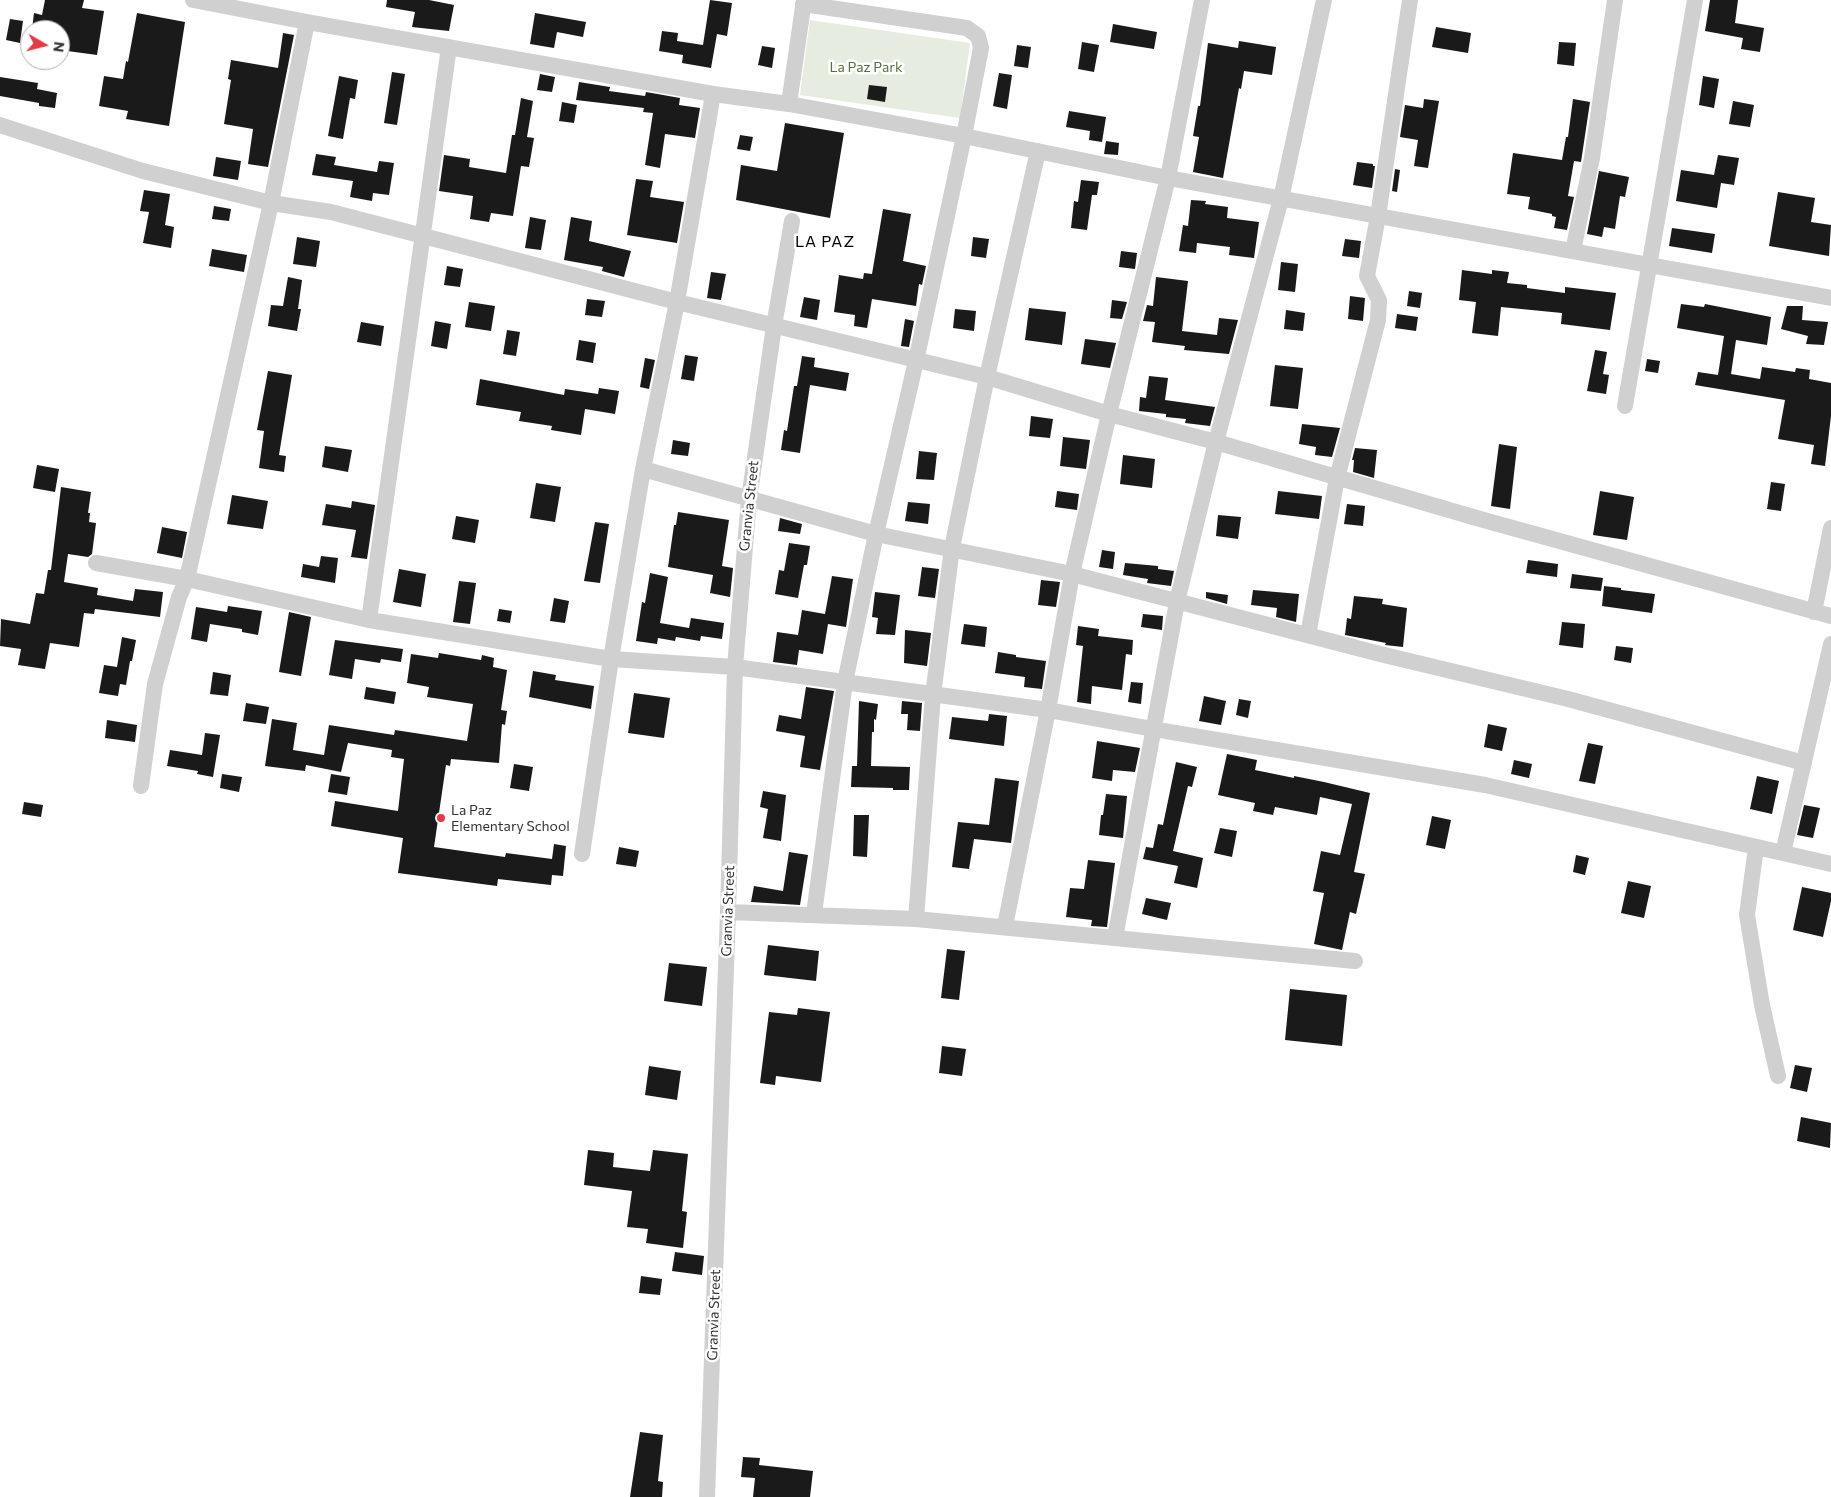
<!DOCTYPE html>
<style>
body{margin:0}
#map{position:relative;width:1831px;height:1497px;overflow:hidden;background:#fff;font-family:Commissioner,sans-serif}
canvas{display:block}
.north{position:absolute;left:20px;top:20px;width:50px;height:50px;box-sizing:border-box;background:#fff;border:1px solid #adadad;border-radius:50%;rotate:98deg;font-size:14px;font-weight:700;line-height:20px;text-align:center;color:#333}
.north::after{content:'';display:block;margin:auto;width:18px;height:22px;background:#e63946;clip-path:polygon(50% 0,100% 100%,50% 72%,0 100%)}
</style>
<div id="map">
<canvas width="1831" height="1497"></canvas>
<div class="north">N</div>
</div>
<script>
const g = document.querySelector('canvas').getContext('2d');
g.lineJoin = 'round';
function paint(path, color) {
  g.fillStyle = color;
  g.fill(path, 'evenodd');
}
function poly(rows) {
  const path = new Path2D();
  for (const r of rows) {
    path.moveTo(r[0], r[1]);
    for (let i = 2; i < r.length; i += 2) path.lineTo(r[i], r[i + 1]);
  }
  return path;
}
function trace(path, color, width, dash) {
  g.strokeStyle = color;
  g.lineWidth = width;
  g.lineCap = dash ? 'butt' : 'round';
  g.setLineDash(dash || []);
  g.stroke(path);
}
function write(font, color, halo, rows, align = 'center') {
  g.font = font + ' Commissioner,sans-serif';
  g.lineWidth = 5;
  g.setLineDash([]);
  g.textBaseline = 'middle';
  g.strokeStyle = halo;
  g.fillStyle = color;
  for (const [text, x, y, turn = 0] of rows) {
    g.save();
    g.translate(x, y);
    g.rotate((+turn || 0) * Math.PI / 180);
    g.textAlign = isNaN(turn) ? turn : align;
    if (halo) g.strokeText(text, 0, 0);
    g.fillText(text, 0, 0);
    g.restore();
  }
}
const green = poly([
 [810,20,970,43,960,118,800,95]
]);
const building = poly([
 [45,0,84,0,82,8,104,11,97,55,60,50,60,30,32,30,34,13,42,15],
 [387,0,429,0,454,5,449,31,412,27,415,12,386,7],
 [710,0,732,3,727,36,717,34,711,68,682,63,683,55,659,51,662,31,678,33,677,41,703,45],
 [1710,0,1738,0,1735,23,1764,28,1760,52,1741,49,1743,38,1705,31],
 [137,13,185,22,169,126,126,119,128,111,99,106,104,76,123,79,126,61,128,62],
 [535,13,586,22,583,37,557,32,554,48,530,44],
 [10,19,23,21,20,43,6,40],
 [1113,24,1157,32,1154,49,1110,42],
 [1436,27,1471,33,1468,53,1432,47],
 [283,33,294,35,268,167,248,164,253,129,224,124,231,80,228,79,231,60,278,68],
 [1239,41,1276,47,1272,75,1244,71,1241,89,1239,88,1223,178,1193,172,1199,137,1193,136,1198,106,1200,106,1208,43,1238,48],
 [1082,42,1099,45,1094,72,1078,69],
 [1559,42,1576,43,1574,66,1557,64],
 [1017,45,1031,47,1028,68,1014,66],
 [762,46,775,48,772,68,758,65],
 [392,72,405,74,397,125,384,123],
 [999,73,1012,75,1007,109,993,106],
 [540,74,555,77,552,92,537,90],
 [339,76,358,80,355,99,350,98,343,139,328,136],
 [1703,76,1719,79,1714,108,1699,105],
 [0,77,38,83,37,89,57,93,55,108,39,106,39,103,0,96],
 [579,82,610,87,609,91,645,96,646,92,680,98,679,105,700,108,695,138,665,134,660,168,645,165,653,113,643,112,644,108,576,100],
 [869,85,887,87,885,102,867,99],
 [521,98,533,101,527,137,534,138,529,167,521,166,513,216,491,213,489,222,470,219,473,196,439,191,444,155,470,159,469,167,506,173,512,135,515,135],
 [1424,99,1439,101,1428,168,1414,166,1418,140,1400,137,1405,105,1423,108],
 [1573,99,1590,102,1581,162,1574,161,1568,196,1574,197,1567,230,1554,228,1556,217,1552,216,1552,214,1528,209,1530,197,1507,194,1513,153,1562,160,1566,137,1568,137],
 [1733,101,1754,105,1750,127,1729,124],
 [562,102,577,105,574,123,559,121],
 [1069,111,1106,117,1102,142,1089,140,1090,131,1066,127],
 [785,123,844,133,830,218,736,200,741,165,777,171],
 [740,135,753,137,750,151,737,149],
 [1106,141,1119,143,1118,155,1104,154],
 [316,154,336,157,334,165,377,172,379,161,394,163,389,195,373,193,372,201,350,197,353,181,312,175],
 [1718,155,1739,158,1734,185,1721,183,1717,208,1676,201,1681,170,1714,175],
 [216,157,241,161,238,180,213,176],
 [1357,162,1373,164,1373,166,1375,166,1372,188,1353,185],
 [1395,169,1400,170,1397,192,1392,191],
 [1599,171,1629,177,1625,197,1620,196,1615,229,1604,227,1602,237,1587,234],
 [636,179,653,181,650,197,684,202,677,243,627,235],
 [1081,180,1099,182,1097,195,1092,195,1087,230,1071,228,1074,201,1078,202],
 [144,190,170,194,165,225,174,227,171,248,143,243,149,212,140,211],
 [1778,192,1815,198,1811,222,1831,225,1829,256,1769,246],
 [1191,200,1206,201,1205,204,1228,207,1227,218,1259,222,1254,258,1229,255,1230,247,1197,243,1196,253,1179,251,1183,225,1188,226],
 [214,206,231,209,229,221,212,219],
 [883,209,911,214,903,261,926,266,922,285,919,284,916,306,872,299,867,328,854,326,855,315,834,312,839,275,863,279,864,273,872,274],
 [530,217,546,220,541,250,525,248],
 [571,217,592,221,589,241,631,251,624,277,602,271,603,267,564,260],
 [1672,228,1715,234,1712,253,1669,246],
 [297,237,320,241,316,267,293,264],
 [973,237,989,239,986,258,971,256],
 [1345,239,1361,241,1359,258,1342,256],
 [212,249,247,255,244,272,209,266],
 [1121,251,1137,253,1135,269,1119,267],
 [1281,262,1298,264,1295,292,1278,290],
 [447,266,463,269,460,287,444,285],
 [1462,270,1492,274,1492,270,1509,272,1507,283,1527,285,1527,288,1565,293,1565,287,1616,293,1610,330,1561,324,1562,313,1501,307,1498,336,1472,333,1476,302,1459,300],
 [711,272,726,274,721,300,707,298],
 [288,277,302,280,298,309,301,309,297,331,268,326,271,305,283,306],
 [1156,277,1188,281,1182,331,1217,335,1219,318,1238,320,1229,354,1184,350,1185,346,1152,342,1155,322,1143,321,1147,305,1153,306],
 [1409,291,1422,293,1420,308,1407,306],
 [1350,296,1365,298,1363,321,1348,319],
 [804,297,820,300,817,320,800,317],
 [587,299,605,301,602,317,585,315],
 [1112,300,1127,302,1122,319,1110,318],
 [469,302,495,306,491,331,465,327],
 [1681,304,1704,307,1705,304,1771,317,1767,345,1736,340,1731,374,1760,379,1762,367,1795,372,1796,368,1810,370,1809,379,1831,383,1831,416,1825,466,1811,464,1814,445,1778,439,1785,400,1695,385,1698,372,1718,375,1724,336,1677,328],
 [1787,306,1803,306,1802,320,1828,322,1824,345,1806,344,1808,336,1781,329],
 [1029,308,1066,312,1062,345,1025,340],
 [955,309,976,311,974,331,953,328],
 [1286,310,1305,313,1303,331,1284,329],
 [1397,314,1418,317,1416,331,1395,328],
 [905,319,914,321,909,347,901,346],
 [435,321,451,324,447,349,431,346],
 [361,322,384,326,381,346,357,342],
 [507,330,520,332,516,356,503,354],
 [1085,339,1116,343,1110,368,1081,364],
 [579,340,596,343,593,363,576,360],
 [1595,350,1607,352,1603,374,1609,375,1606,394,1587,391],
 [685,355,698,357,694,381,681,379],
 [802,356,815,358,814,367,849,373,846,391,810,385,800,453,781,450,784,430,787,431,794,386,797,386],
 [645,358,655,360,649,389,640,387],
 [1647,359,1660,361,1658,373,1645,371],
 [1275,365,1303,368,1298,409,1270,406],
 [268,371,292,375,279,455,286,456,284,472,259,468,264,431,257,430],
 [1149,376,1168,378,1165,400,1215,407,1210,426,1185,423,1186,419,1166,417,1166,414,1139,411,1140,397,1146,398],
 [480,379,564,395,565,389,598,394,599,388,619,391,615,414,585,409,581,435,551,430,552,426,519,421,521,412,476,405],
 [1031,416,1053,419,1050,438,1029,436],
 [1302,424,1340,428,1332,457,1315,455,1316,447,1299,444],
 [1063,437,1090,440,1086,469,1060,466],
 [673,440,690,443,688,456,671,454],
 [1499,444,1517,447,1510,509,1491,506],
 [325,446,352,450,348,472,322,467],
 [1355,448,1377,450,1374,478,1353,472,1354,460,1352,460],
 [919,451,937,453,934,480,916,479],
 [1123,455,1155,459,1152,488,1120,484],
 [37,465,59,469,55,492,33,488],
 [1771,482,1785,484,1781,511,1767,509],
 [536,483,561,487,555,522,530,518],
 [61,487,91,492,88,513,90,513,89,522,96,523,92,554,88,557,68,554,64,582,98,588,97,595,133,601,135,589,163,592,160,617,95,609,94,614,84,613,79,647,50,643,45,669,18,665,21,649,0,646,1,619,30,624,36,593,44,594,48,570,51,570],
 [1057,491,1079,494,1077,510,1055,507],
 [1278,491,1322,496,1319,519,1275,514],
 [1600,491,1634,497,1627,540,1593,535],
 [232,495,268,501,263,529,227,524],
 [352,501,375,505,367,559,351,557,356,530,322,525,326,504,351,508],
 [908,502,930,504,928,524,905,521],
 [1347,504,1365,506,1363,526,1344,524],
 [678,512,729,520,722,566,733,568,730,597,710,593,713,575,668,567,674,525,676,525],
 [1218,515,1241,517,1238,539,1216,536],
 [456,516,479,520,475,543,452,539],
 [780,518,802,524,800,534,778,531],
 [595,522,609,524,600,583,584,581],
 [162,527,187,532,182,558,157,553],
 [789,543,810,546,807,565,804,565,798,598,775,594,779,570,784,571],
 [1102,550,1115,552,1113,569,1099,567],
 [321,556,338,558,335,583,301,577,303,564,319,567],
 [1528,560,1558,564,1557,577,1526,573],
 [1125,563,1158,566,1158,569,1174,571,1171,586,1147,583,1148,579,1123,575],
 [922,567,939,569,935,598,918,596],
 [399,569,426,574,421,607,393,602],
 [650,573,668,577,660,623,689,628,691,618,724,623,722,639,701,636,700,641,676,637,675,641,658,638,657,644,636,641,642,602,645,603],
 [1572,574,1603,578,1601,591,1570,588],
 [832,576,853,579,846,627,828,624,823,654,799,650,797,665,773,662,777,632,798,635,802,610,825,614],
 [1041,580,1060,582,1056,607,1038,605],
 [459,581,476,583,470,624,453,622],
 [1604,586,1621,588,1621,590,1655,594,1652,613,1602,606],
 [1253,590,1299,594,1296,622,1276,617,1277,608,1251,605],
 [875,592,900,595,895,635,876,634,878,618,872,617],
 [1206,592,1228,595,1227,604,1206,598],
 [1354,596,1383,599,1382,604,1407,608,1403,647,1385,645,1386,643,1345,635,1347,618,1351,619],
 [554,598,569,601,565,623,550,621],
 [228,606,262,611,258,635,242,632,242,629,210,624,207,642,191,639,196,607,227,612],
 [499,609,512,611,510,623,497,621],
 [289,612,311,617,301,676,279,672],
 [1143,614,1163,616,1162,630,1141,627],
 [1562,622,1585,624,1583,648,1559,645],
 [964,624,987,627,985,647,961,644],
 [1078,626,1099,629,1098,636,1133,640,1132,655,1126,654,1122,690,1092,686,1091,704,1077,702,1083,646,1076,645],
 [905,630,931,633,927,666,904,663],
 [122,637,136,640,132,661,130,661,126,685,120,684,118,696,99,693,104,665,117,667],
 [335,640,403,649,401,662,381,659,380,663,355,659,352,679,329,675],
 [1616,646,1633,648,1631,663,1614,660],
 [998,652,1016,655,1016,657,1046,661,1042,689,1024,687,1025,677,995,673],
 [439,653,481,660,482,655,494,658,493,667,507,670,501,710,507,711,505,725,502,724,499,763,451,759,450,766,446,765,434,847,505,857,506,853,552,859,554,844,566,846,563,876,552,875,551,885,498,879,497,886,398,873,403,838,331,826,335,801,398,811,404,759,391,757,392,750,348,743,341,772,306,765,305,771,265,766,272,719,297,723,293,750,324,755,329,725,394,735,395,730,467,741,473,704,427,697,429,687,407,683,411,654,438,658],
 [533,671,556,675,555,680,594,686,591,709,529,697],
 [213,672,231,675,228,696,210,694],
 [1131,682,1143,683,1141,704,1128,702],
 [366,687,396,692,394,704,364,699],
 [806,687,834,691,820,770,800,767,805,736,776,731,779,715,801,719],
 [634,693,670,698,664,738,628,733],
 [1204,696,1226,701,1221,725,1199,721],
 [1239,699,1251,701,1248,718,1236,715],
 [859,701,878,704,876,720,874,719,874,732,872,732,871,766,910,767,909,790,893,790,893,788,851,787,852,766,857,766],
 [902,701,922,703,920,731,907,730,908,714,901,714],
 [246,703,269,707,266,724,243,721],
 [989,714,1007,716,1004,746,949,739,952,717,988,721],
 [107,720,137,725,135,742,105,738],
 [1488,724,1507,728,1502,751,1484,747],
 [205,733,220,735,213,777,197,774,198,771,167,766,170,750,202,755],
 [1097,741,1140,748,1135,772,1113,770,1112,781,1092,778],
 [1588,743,1603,746,1595,784,1579,781],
 [1227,754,1257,760,1255,770,1294,778,1294,776,1324,782,1370,793,1354,872,1365,874,1356,914,1350,912,1342,950,1314,944,1324,893,1313,891,1321,851,1340,855,1352,804,1320,797,1317,815,1275,807,1273,815,1253,811,1255,803,1218,795],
 [1514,760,1532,764,1529,778,1511,774],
 [1176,762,1197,767,1192,787,1188,786,1173,851,1203,858,1197,888,1174,883,1178,866,1143,859,1146,847,1153,848,1158,824,1163,825],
 [514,764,533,767,529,791,510,788],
 [222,774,242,777,239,792,220,788],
 [331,774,350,777,347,795,328,792],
 [1757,776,1779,781,1772,814,1750,809],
 [995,778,1019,781,1011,843,974,839,969,869,952,867,958,822,989,825],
 [763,791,786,795,781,841,763,838,768,809,760,807],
 [1106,794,1127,796,1123,838,1099,835,1101,815,1103,815],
 [24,802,43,805,41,817,22,814],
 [1804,805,1820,808,1813,838,1797,835],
 [854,815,869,815,867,857,853,856],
 [1432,816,1451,820,1445,849,1426,845],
 [1220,828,1237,831,1232,857,1214,853],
 [619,847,639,851,636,867,616,864],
 [789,852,808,855,800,905,751,902,754,886,783,891],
 [1576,855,1589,858,1585,875,1573,872],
 [1088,860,1115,863,1107,927,1091,926,1092,920,1066,917,1070,888,1084,889],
 [1628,881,1651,886,1644,918,1621,913],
 [1802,887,1831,893,1831,901,1823,937,1793,930],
 [1146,898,1171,903,1167,920,1142,914],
 [768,945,819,951,816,981,764,975],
 [947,949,965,951,959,1000,941,998],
 [669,963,707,967,702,1006,664,1001],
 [1290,989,1347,995,1342,1046,1285,1040],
 [798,1008,830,1012,821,1082,776,1076,775,1085,760,1083,769,1012,797,1015],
 [942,1046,966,1049,962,1076,939,1073],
 [1795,1065,1812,1068,1807,1092,1790,1088],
 [649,1066,681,1071,677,1100,645,1095],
 [1801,1117,1831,1123,1830,1148,1797,1141],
 [588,1150,614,1153,613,1167,650,1171,653,1150,688,1154,682,1211,687,1212,683,1248,646,1243,648,1229,627,1227,632,1191,584,1185],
 [675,1252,704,1256,702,1275,672,1271],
 [641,1276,662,1279,660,1295,639,1293],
 [640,1432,663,1435,658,1481,663,1482,662,1497,630,1497],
 [743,1457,760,1458,759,1465,813,1471,810,1497,753,1497,755,1478,741,1477]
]);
const minor = poly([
 [193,0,307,22,713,94,789,104,964,136,1168,178,1831,298],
 [803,4,967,28,978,36,981,48,964,136,916,361,876,534,845,682,814,914],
 [789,104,804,0],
 [0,125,143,171,271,203,331,212,677,302,987,377,1109,414,1216,442,1480,519,1831,616],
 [1573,251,1592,158,1615,0],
 [1625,406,1695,0],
 [643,469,876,534,1072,574,1380,654,1568,699,1804,763],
 [96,563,187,579,369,620,611,659,735,667,1048,710,1153,729,1485,785,1831,864],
 [1814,612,1831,528],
 [369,620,449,47],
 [1308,635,1337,478,1378,320,1379,300,1367,276,1378,216,1410,0],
 [141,786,155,684,179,597,187,579,271,203,307,22],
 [1756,847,1747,915,1762,1005,1778,1076],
 [1783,853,1831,644],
 [582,854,611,659,643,469,677,302,713,94],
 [728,912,916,919,1355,961],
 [916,919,933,695,952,548,987,377,1038,151],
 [1005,926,1048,710,1072,574,1109,414,1168,178,1202,0],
 [1115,938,1177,602,1216,442,1281,199,1324,0],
 [707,1497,728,912,735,667,749,499,774,326,792,221]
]);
const markers = [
 [441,818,5,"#e63946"]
];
const parkNames = [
 ["La Paz Park",866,67]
];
const streetNames = [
 ["Granvia Street",749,506,-84],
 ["Granvia Street",728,911,-88],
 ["Granvia Street",714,1315,-88]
];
const poiNames = [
 ["La Paz",451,810],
 ["Elementary School",451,826]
];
const quarterNames = [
 ["LA PAZ",825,242]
];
paint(green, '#e6ecdf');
paint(building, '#1a1a1a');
trace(minor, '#d0d0d0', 16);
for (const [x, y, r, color] of markers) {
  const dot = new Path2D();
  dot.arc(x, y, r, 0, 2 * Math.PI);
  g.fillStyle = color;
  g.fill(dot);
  trace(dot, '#fff', 2);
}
write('14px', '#56703f', '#fff', parkNames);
write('14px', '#333', '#fff', streetNames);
write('14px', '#333', '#fff', poiNames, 'left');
g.letterSpacing = '1px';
write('16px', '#000', '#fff', quarterNames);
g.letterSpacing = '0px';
</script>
